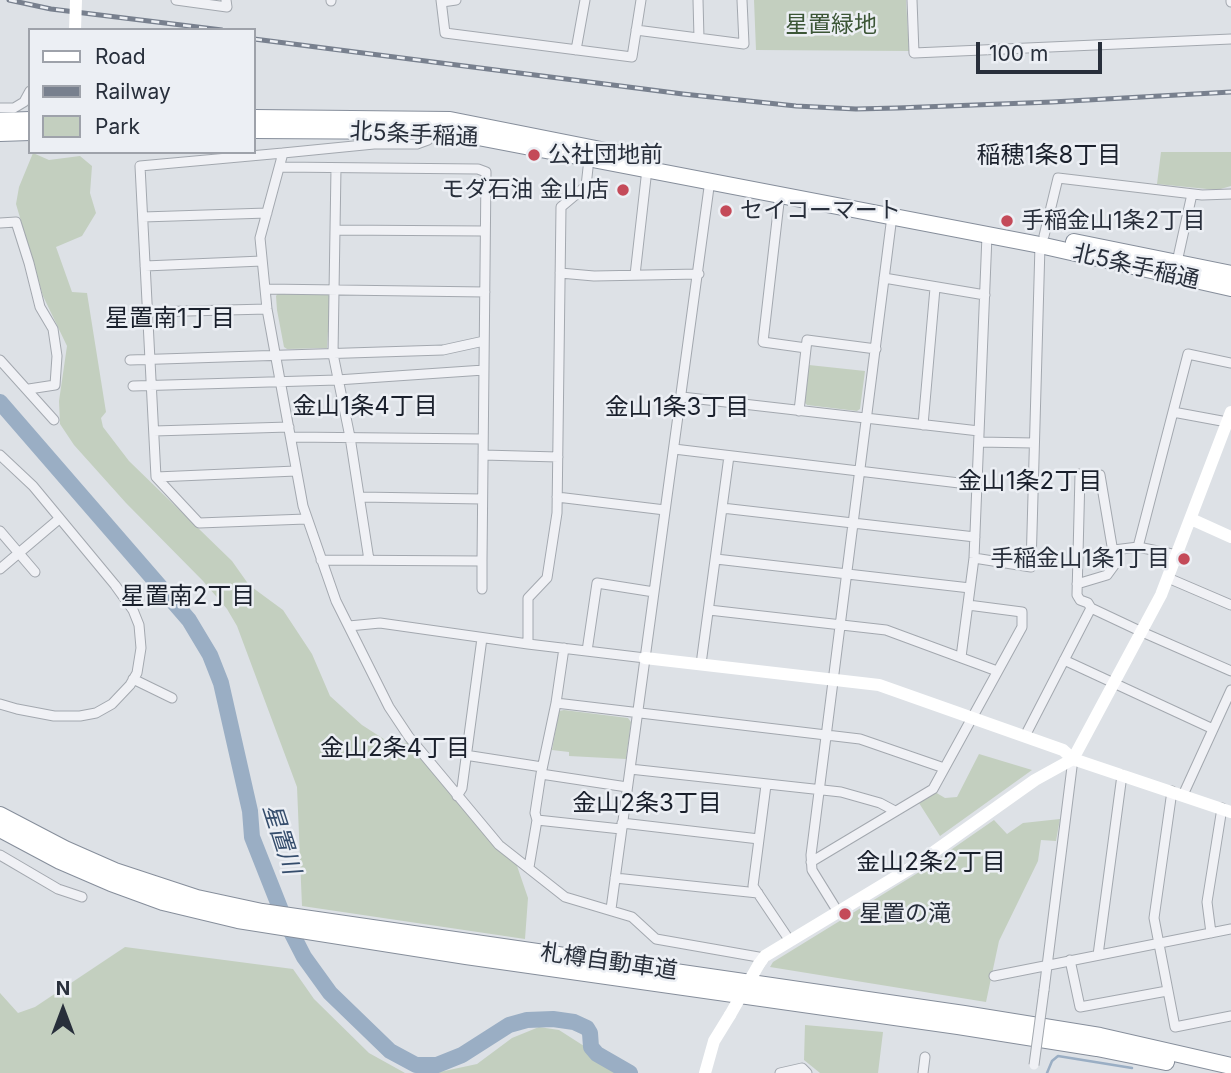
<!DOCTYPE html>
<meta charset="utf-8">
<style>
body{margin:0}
#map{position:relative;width:1231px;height:1073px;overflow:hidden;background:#dde1e6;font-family:Inter,sans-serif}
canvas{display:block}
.legend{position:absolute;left:28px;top:28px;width:228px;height:126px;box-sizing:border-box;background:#eceff4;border:2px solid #9ea2aa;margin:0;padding:9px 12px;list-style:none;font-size:21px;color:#282f3b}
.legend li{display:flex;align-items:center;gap:14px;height:35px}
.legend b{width:35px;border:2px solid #9ea2aa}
.north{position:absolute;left:28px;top:975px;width:70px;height:70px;-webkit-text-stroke:5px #eceff4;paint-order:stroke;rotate:0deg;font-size:19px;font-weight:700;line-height:28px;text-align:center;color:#282f3b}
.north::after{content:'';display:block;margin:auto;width:24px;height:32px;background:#282f3b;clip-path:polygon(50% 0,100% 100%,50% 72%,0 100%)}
.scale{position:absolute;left:976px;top:42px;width:126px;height:32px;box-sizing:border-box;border:4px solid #282f3b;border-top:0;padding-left:9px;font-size:21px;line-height:24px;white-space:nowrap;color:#282f3b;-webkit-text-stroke:5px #eceff4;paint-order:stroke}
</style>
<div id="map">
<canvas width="1231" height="1073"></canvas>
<ul class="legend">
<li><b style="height:9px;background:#fff"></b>Road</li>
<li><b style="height:9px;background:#78808e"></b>Railway</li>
<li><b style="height:19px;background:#c3cfbf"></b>Park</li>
</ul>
<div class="north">N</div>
<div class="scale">100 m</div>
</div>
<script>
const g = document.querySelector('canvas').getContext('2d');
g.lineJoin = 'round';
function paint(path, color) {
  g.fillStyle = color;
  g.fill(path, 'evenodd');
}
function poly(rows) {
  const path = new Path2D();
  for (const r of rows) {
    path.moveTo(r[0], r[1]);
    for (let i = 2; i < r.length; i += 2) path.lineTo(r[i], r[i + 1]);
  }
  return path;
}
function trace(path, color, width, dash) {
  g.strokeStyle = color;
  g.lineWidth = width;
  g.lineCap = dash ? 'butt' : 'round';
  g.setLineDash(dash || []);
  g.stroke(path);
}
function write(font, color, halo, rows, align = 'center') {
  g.font = font + ' Inter,"Noto Sans JP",sans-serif';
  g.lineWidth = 5;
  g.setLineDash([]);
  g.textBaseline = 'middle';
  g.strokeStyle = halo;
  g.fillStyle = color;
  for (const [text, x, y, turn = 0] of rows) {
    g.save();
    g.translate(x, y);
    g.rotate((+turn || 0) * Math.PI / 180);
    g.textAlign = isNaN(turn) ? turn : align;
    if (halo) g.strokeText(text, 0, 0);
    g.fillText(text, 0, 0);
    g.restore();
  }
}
const green = poly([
 [754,0,906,0,909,51,756,50],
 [1161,152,1231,152,1231,186,1217,190,1157,184],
 [33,153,49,160,80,156,92,166,90,193,96,213,82,236,56,247,72,292,87,293,106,412,101,418,103,427,129,461,232,561,249,585,283,610,312,654,330,696,362,725,393,745,410,742,515,860,528,898,525,939,302,906,297,787,237,626,227,609,203,581,126,503,74,445,60,424,59,401,67,346,43,296,16,204,19,187],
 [278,293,328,294,330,297,327,348,287,349,284,347,277,310,276,296],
 [809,365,865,371,860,409,857,411,807,405,805,403],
 [564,710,628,718,631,722,626,759,569,756,569,752,552,750,559,711],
 [979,754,1032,770,940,836,919,803,935,792,945,798,957,797],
 [1060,819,1056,841,1041,840,1038,861,999,941,986,1002,770,967,773,962,916,874,994,820,1007,834,1023,823],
 [125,947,293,969,314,999,369,1053,405,1073,0,1073,0,993,18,1013,35,1007],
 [805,1025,883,1032,878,1073,820,1073,804,1060],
 [539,1027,559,1030,584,1046,596,1062,619,1073,435,1073,477,1064,512,1038]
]);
const stream = poly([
 [1047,1073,1052,1061,1058,1056,1132,1068]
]);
const river = poly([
 [0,402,189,620,210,655,221,683,250,811,252,837,284,918,304,957,330,993,390,1051,416,1065,437,1065,462,1055,509,1025,527,1020,553,1019,574,1022,587,1028,590,1033,591,1047,597,1054,630,1073]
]);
const street = poly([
 [176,0,227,7,226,0],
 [331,0,331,1],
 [441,0,445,33,632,57,641,0],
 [698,0,699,38],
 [912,0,914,53,1231,39],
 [1231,0,1231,2],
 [442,2,456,0],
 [636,30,744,44,742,0],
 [576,50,585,0],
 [0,108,14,108,24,102,30,91],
 [432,129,428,140,417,144,374,144,283,153,260,238,267,309,303,506,336,601,389,707,409,737,499,845,565,897,632,917,656,939,764,958],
 [283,153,140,166,156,477,199,523,306,519],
 [280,167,478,169,486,172,482,561,321,560],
 [336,168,333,354,350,437,369,560],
 [780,194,763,342,806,348],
 [143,217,267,213],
 [0,223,16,222,29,263,40,307,53,329,57,356,55,385,29,389],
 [335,230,485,231],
 [1044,236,1058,178,1202,195,1231,194],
 [1177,262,1192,194],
 [145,266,262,261],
 [560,273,594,276,699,274],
 [635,275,647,169],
 [884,278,985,295],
 [266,289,485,292],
 [148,312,267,309],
 [0,360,54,420],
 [130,360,443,350,484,341],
 [133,386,337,380,484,370],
 [682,397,979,431],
 [799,411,807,340,876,349],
 [1173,412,1227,422],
 [923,425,935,288],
 [154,431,289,427],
 [291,437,483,439],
 [979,442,1034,443],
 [674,449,976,485],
 [0,455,33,486,115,585,133,610,139,625,141,648,137,673,130,685,112,704,96,713,80,716,54,716,17,709,0,704],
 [483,455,558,457],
 [156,477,296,471],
 [360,497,482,499],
 [557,497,665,510],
 [722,508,975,537],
 [0,531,35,572],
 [1138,547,1188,354,1231,363],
 [1114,550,1138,547,1177,555],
 [974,558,1031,567,1040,245],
 [716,559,970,588],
 [0,569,59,519],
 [1168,578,1231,605],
 [1077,584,1107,575,1115,564,1100,475,1080,474,1077,595,1080,600,1088,603,1091,608,1142,632,1231,671],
 [482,589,482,561],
 [709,610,886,630,997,671],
 [349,626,380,623,528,644,645,658],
 [528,644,528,598,547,578,557,513,561,207,586,186,589,159],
 [587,651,597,583,654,592],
 [961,657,974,558,987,235],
 [1064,660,1213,729],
 [701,664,729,456],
 [133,679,172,698],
 [556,703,860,739,944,768],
 [1025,736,1091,608],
 [465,755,542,767],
 [630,769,841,792,880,803,895,811],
 [541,774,627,787],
 [766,785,753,886,790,941],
 [1172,791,1154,918,1175,1027,1231,1016],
 [1183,795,1231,690],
 [457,796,462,788,482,638],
 [537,820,621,829],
 [622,823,759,839],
 [0,855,58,889,82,897],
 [811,862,933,789,1022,627,1022,612,968,605],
 [529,867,537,820,535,813,541,774,556,703,564,648],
 [615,878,758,893],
 [611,909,710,180],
 [838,912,812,870,811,855,892,216],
 [1211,933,1207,902,1222,808],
 [1098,955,1122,775],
 [1070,960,1080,1007,1167,991],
 [994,976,1231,929],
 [1044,990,1073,759],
 [780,1073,802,1068,807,1073],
 [923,1073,925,1057]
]);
const secondary = poly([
 [1191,519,1231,537],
 [645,658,879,685,1063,750,1073,759,1231,812],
 [759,964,765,956,914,866,1035,780,1073,759,1161,595,1231,412],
 [705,1073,714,1041,730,1015]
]);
const highway = poly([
 [254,118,450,120,616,153],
 [0,121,30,120],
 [254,130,431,131,478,137,1040,245,1231,288],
 [0,133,30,132],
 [1074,242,1231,274],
 [0,815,65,849,115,871,197,898,262,912,964,1014,1100,1036,1231,1066],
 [0,829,60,861,111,883,163,902,238,920,466,956,958,1026,1097,1048,1166,1062]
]);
const rail = poly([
 [9,0,51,9,222,30],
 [254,39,683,94,796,106,856,109,897,108,1052,102,1231,92]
]);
const streetBridge = poly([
 [1034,1065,1044,990]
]);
const secondaryBridge = poly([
 [75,30,76,0],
 [730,1015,759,964]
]);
const markers = [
 [534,155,7,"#c44a59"],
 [623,190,7,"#c44a59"],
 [726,211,7,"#c44a59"],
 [1007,221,7,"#c44a59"],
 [1184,559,7,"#c44a59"],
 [845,914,7,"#c44a59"]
];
const parkNames = [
 ["星置緑地",831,25]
];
const streetNames = [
 ["北5条手稲通",414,135,3],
 ["北5条手稲通",1136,267,13],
 ["札樽自動車道",609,962,8]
];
const poiNames = [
 ["公社団地前",548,155],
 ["モダ石油 金山店",609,190,"right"],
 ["セイコーマート",740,211],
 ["手稲金山1条2丁目",1021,221],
 ["手稲金山1条1丁目",1170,559,"right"],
 ["星置の滝",859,914]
];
const neighbourhoodNames = [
 ["稲穂1条8丁目",1049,156],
 ["星置南1丁目",170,319],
 ["金山1条4丁目",365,407],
 ["金山1条3丁目",677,408],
 ["金山1条2丁目",1030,482],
 ["星置南2丁目",188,597],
 ["金山2条4丁目",395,749],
 ["金山2条3丁目",647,804],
 ["金山2条2丁目",931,863]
];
const waterNames = [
 ["星置川",281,839,72]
];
paint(green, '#c3cfbf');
trace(stream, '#9aaec4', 2.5);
trace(river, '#9aaec4', 16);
trace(street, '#a3a8af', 11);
trace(highway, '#868e9b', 18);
trace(street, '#f0f1f5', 9);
trace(secondary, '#fff', 12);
trace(highway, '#fff', 16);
trace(rail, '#78808e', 5);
trace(rail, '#eceff4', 2.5, [8]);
trace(streetBridge, '#a3a8af', 11, []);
trace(streetBridge, '#f0f1f5', 9);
trace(secondaryBridge, '#fff', 12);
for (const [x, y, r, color] of markers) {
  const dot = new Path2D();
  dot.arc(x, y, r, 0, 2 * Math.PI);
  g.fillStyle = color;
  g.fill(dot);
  trace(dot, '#eceff4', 2.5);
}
write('23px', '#3c5636', '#eceff4', parkNames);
write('23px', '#282f3b', '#eceff4', streetNames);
write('23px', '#282f3b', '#eceff4', poiNames, 'left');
write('24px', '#1a202c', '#eceff4', neighbourhoodNames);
write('italic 24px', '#354d6c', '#eceff4', waterNames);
</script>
